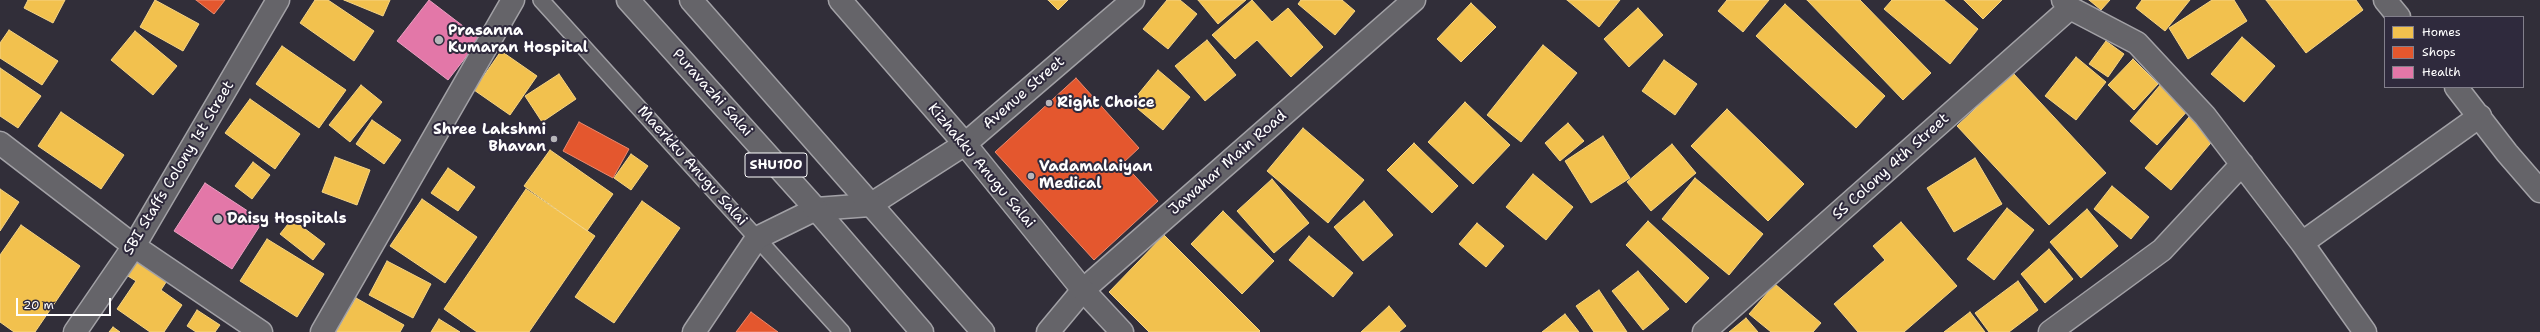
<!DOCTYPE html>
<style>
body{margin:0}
#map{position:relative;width:2540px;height:332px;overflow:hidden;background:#312e39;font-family:"Shantell Sans",sans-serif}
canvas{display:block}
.legend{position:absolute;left:2384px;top:16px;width:140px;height:72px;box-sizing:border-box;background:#2f2a3d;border:1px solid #827f8b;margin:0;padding:5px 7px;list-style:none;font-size:12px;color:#fff}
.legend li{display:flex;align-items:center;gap:8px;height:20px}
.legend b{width:20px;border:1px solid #827f8b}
.scale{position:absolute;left:16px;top:298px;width:95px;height:18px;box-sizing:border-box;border:2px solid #fff;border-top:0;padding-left:5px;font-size:12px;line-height:14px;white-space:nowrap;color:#fff;-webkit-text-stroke:3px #2f2a3d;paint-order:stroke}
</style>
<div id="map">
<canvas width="2540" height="332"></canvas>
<ul class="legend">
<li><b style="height:11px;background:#f2c14e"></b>Homes</li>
<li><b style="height:11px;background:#e4572e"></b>Shops</li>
<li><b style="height:11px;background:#e377a8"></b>Health</li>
</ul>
<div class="scale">20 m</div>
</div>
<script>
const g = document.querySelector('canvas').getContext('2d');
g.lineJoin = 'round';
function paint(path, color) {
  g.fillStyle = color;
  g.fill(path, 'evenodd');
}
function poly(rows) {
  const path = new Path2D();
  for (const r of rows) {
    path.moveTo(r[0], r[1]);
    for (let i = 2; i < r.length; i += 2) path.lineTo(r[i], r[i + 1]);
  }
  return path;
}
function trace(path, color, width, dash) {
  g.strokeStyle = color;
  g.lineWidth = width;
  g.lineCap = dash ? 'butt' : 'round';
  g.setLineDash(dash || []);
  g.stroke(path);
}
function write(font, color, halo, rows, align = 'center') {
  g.font = font + ' "Shantell Sans",sans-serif';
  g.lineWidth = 4;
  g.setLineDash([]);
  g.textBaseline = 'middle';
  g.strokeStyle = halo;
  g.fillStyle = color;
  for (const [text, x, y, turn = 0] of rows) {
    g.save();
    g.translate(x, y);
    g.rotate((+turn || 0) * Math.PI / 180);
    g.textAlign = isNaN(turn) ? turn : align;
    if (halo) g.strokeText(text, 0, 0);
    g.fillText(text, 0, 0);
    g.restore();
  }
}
const homes = poly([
 [28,0,65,0,53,23,24,8,28,0],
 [155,0,199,24,183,51,140,27,155,0],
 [315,0,328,0,374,31,354,61,300,23,315,0],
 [344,0,390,0,383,16,344,0],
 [1048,0,1068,0,1058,10,1048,0],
 [1167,0,1180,0,1197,14,1168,49,1143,29,1167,0],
 [1198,0,1246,0,1218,24,1198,0],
 [1252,0,1272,22,1288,8,1323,47,1291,77,1257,40,1235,59,1212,35,1252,0],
 [1301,0,1342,0,1355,11,1335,35,1298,4,1301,0],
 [1567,0,1620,0,1599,27,1567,0],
 [1727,0,1769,0,1743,32,1718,11,1727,0],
 [1807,0,1860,0,1931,73,1903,100,1807,0],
 [1892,0,1944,0,1978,29,1950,64,1884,9,1892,0],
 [1964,0,2002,0,1983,19,1964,0],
 [2089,0,2110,0,2101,10,2089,0],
 [2142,0,2190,0,2165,31,2136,8,2142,0],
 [2212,0,2234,0,2247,21,2188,59,2169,28,2212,0],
 [2266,0,2356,0,2363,10,2306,53,2266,0],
 [1471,3,1496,27,1461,62,1437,39,1471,3],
 [1785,4,1885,96,1856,128,1756,36,1785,4],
 [1638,8,1663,35,1629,67,1604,39,1638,8],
 [9,30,58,61,42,85,0,58,0,43,9,30],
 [135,31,177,66,153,95,111,60,135,31],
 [2242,37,2275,66,2244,102,2211,74,2242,37],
 [1207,40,1236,75,1205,101,1175,66,1207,40],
 [2106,41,2124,54,2108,77,2089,64,2106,41],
 [1543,45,1577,73,1521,142,1487,115,1543,45],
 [282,46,346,90,319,128,256,84,282,46],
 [501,51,537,76,510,115,474,90,501,51],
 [2076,57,2106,82,2076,120,2045,96,2076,57],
 [2133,59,2158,84,2134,110,2108,85,2133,59],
 [1664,60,1697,84,1675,115,1642,91,1664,60],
 [0,68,41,96,18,128,0,116,0,68],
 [1158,70,1190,97,1163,130,1131,103,1158,70],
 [2013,73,2106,173,2049,225,1957,126,2013,73],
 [559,74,576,99,542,122,525,96,559,74],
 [2161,84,2190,108,2157,145,2130,121,2161,84],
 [361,85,382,102,350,142,329,125,361,85],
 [250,99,300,134,275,169,225,133,250,99],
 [1465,102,1510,145,1473,184,1428,142,1465,102],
 [1727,109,1804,184,1768,221,1691,146,1727,109],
 [61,112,124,155,101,189,38,146,61,112],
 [2189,117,2215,138,2171,190,2145,168,2189,117],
 [372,120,401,140,384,164,356,144,372,120],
 [1568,123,1584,141,1560,161,1545,143,1568,123],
 [1303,128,1364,180,1328,223,1267,171,1303,128],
 [1603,136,1630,178,1591,203,1565,161,1603,136],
 [1414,143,1458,186,1432,213,1387,170,1414,143],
 [1672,144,1696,173,1651,211,1627,182,1672,144],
 [550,150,613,194,587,231,524,186,550,150],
 [631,154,648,166,631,190,614,178,631,154],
 [335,157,370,170,357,205,322,192,335,157],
 [1975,158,2002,204,1954,232,1927,188,1975,158],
 [253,162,270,175,252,199,235,186,253,162],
 [448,168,475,187,458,211,431,193,448,168],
 [1533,174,1573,207,1546,240,1506,207,1533,174],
 [1695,178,1763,234,1729,275,1662,219,1695,178],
 [1272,179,1309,223,1274,253,1237,211,1272,179],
 [2112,186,2149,217,2131,239,2094,209,2112,186],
 [0,189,19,202,0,231,0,189],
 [526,189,595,236,529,332,477,332,444,309,526,189],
 [422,199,477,237,445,283,390,246,422,199],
 [642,201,680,228,614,323,575,297,642,201],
 [1364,201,1393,235,1363,261,1334,227,1364,201],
 [2007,208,2034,230,1994,280,1967,259,2007,208],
 [2087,209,2118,246,2081,278,2050,242,2087,209],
 [1223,211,1274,261,1242,294,1191,244,1223,211],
 [292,219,325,244,313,260,280,234,292,219],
 [1648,221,1709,278,1686,303,1626,245,1648,221],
 [1901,222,1957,286,1904,332,1858,332,1834,304,1885,260,1873,246,1901,222],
 [1477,223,1504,246,1486,267,1459,244,1477,223],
 [21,225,80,266,35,332,14,332,0,322,0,255,21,225],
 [1164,235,1260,331,1259,332,1149,332,1109,292,1164,235],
 [1309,236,1353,273,1333,297,1289,260,1309,236],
 [267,239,324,274,297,317,240,281,267,239],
 [2049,249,2073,279,2045,303,2021,274,2049,249],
 [136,254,170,276,161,290,182,305,164,332,150,332,117,309,136,281,123,273,136,254],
 [387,261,431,284,413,318,369,295,387,261],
 [1638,271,1669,309,1643,330,1612,291,1638,271],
 [2018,281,2038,310,2009,332,1989,332,1975,313,2018,281],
 [1775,284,1821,323,1813,332,1771,332,1749,314,1775,284],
 [1599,290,1627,332,1594,332,1576,306,1599,290],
 [356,298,404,325,400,332,336,332,356,298],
 [1389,306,1406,326,1399,332,1361,332,1389,306],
 [197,310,220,325,215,332,196,332,187,326,197,310],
 [1970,312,1985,332,1944,332,1970,312],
 [1565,314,1579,332,1542,332,1565,314],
 [1746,318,1758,332,1729,332,1746,318],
 [439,319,460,332,431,332,439,319],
 [113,327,120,332,109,332,113,327]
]);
const shops = poly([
 [196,0,225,0,214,14,196,0],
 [1076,78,1139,148,1123,163,1158,201,1094,260,995,152,1076,78],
 [579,122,629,149,613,178,563,151,579,122],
 [751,312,778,332,736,332,751,312]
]);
const health = poly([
 [429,0,480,39,448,80,397,41,429,0],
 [205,183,263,221,232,269,174,231,205,183]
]);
const service = poly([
 [541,0,842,332]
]);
const minor = poly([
 [2385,0,2399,17],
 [2070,8,2137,43,2205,116,2302,243,2365,332],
 [2456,87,2507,153,2540,191],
 [0,143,134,246,261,332],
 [2302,243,2480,116],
 [75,332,134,246,278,0],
 [322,332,513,0],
 [694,332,757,238,816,209,870,205,965,144,1133,0],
 [1048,332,1083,290,1414,0],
 [1704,332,2070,8,2063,0],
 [2050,332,2162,250,2242,164]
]);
const tertiary = poly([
 [840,0,965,144,1083,290,1122,332]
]);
const primary = poly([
 [628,0,816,209,922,332],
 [691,0,983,332]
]);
const markers = [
 [439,40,5,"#b7b6ba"],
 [1049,103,4,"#b7b6ba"],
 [554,139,4,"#b7b6ba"],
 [1031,176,4,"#b7b6ba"],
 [218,219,5,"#b7b6ba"]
];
const shields = [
 [776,165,62]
];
const shieldNames = [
 ["SHU100",776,165]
];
const poiNames = [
 ["Prasanna",448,31],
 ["Kumaran Hospital",448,48],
 ["Right Choice",1057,103],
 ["Shree Lakshmi",546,130,"right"],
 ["Bhavan",546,147,"right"],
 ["Vadamalaiyan",1039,167],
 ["Medical",1039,184],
 ["Daisy Hospitals",227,219]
];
const streetNames = [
 ["Puravazhi Salai",712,93,48],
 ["Avenue Street",1024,93,-41],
 ["Jawahar Main Road",1228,163,-41],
 ["Maerkku Anugu Salai",692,166,48],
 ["Kizhakku Anugu Salai",981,166,50],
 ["SS Colony 4th Street",1891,167,-42],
 ["SBI Staffs Colony 1st Street",179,168,-59]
];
paint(homes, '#f2c14e');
trace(homes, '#f6d483', 1);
paint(shops, '#e4572e');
trace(shops, '#ec896d', 1);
paint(health, '#e377a8');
trace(health, '#eba0c2', 1);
trace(service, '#a2a1a6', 18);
trace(minor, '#a2a1a6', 25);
trace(tertiary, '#a2a1a6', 25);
trace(primary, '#a2a1a6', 25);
trace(service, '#656469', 15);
trace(minor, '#656469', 22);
trace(tertiary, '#656469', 22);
trace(primary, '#656469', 22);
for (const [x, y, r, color] of markers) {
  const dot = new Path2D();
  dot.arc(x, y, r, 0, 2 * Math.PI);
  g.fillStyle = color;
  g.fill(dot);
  trace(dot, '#2f2a3d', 1.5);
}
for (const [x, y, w] of shields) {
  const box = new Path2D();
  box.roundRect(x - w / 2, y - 12, w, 24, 3);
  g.fillStyle = '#2f2a3d';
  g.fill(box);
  trace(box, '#fff', 1);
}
write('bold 14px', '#fff', null, shieldNames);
write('bold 15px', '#fff', '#2f2a3d', poiNames, 'left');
write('15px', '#fff', '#2f2a3d', streetNames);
</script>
